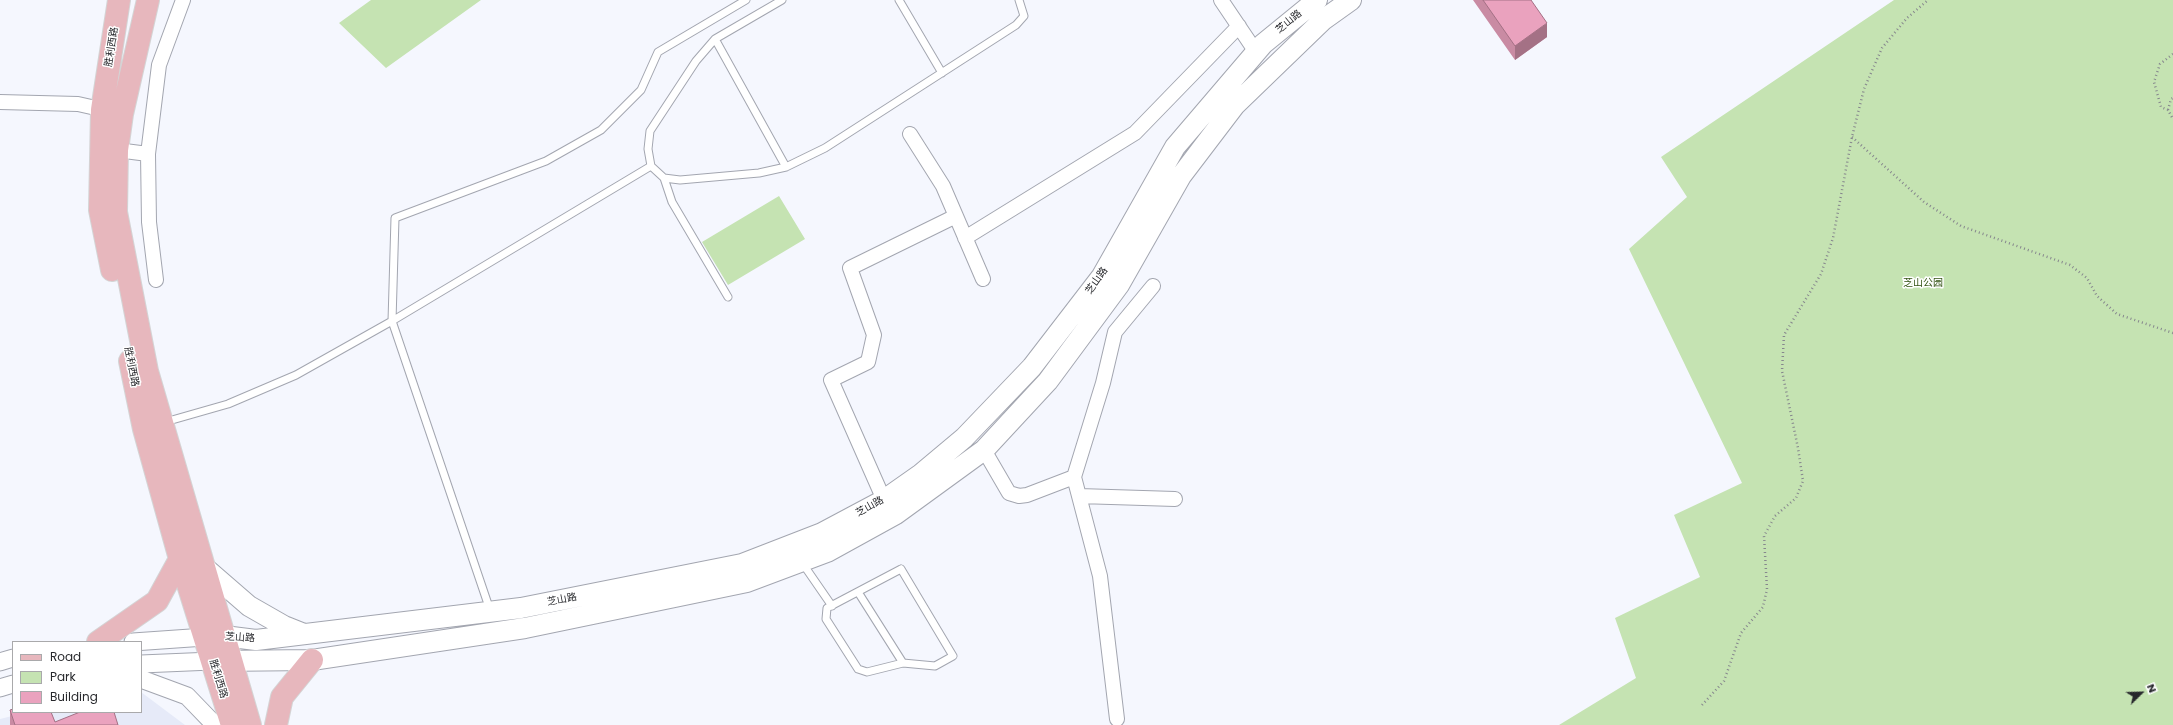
<!DOCTYPE html>
<meta charset="utf-8">
<style>
body{margin:0}
#map{position:relative;width:2173px;height:725px;overflow:hidden;background:#f5f7fe;font-family:Poppins,sans-serif}
canvas{display:block}
.legend{position:absolute;left:12px;top:641px;width:130px;height:72px;box-sizing:border-box;background:#fff;border:1px solid #a9a9ab;margin:0;padding:5px 7px;list-style:none;font-size:12px;color:#27282c}
.legend li{display:flex;align-items:center;gap:8px;height:20px}
.legend b{width:20px;border:1px solid #a9a9ab}
.north{position:absolute;left:2121px;top:673px;width:40px;height:40px;-webkit-text-stroke:3px #fff;paint-order:stroke;rotate:67deg;font-size:11px;font-weight:700;line-height:16px;text-align:center;color:#27282c}
.north::after{content:'';display:block;margin:auto;width:14px;height:18px;background:#27282c;clip-path:polygon(50% 0,100% 100%,50% 72%,0 100%)}
</style>
<div id="map">
<canvas width="2173" height="725"></canvas>
<ul class="legend">
<li><b style="height:5px;background:#e7b7bd"></b>Road</li>
<li><b style="height:11px;background:#c5e3b2"></b>Park</li>
<li><b style="height:11px;background:#eaa2be"></b>Building</li>
</ul>
<div class="north">N</div>
</div>
<script>
const g = document.querySelector('canvas').getContext('2d');
g.lineJoin = 'round';
function paint(path, color) {
  g.fillStyle = color;
  g.fill(path, 'evenodd');
}
function poly(rows) {
  const path = new Path2D();
  for (const r of rows) {
    path.moveTo(r[0], r[1]);
    for (let i = 2; i < r.length; i += 2) path.lineTo(r[i], r[i + 1]);
  }
  return path;
}
function trace(path, color, width, dash) {
  g.strokeStyle = color;
  g.lineWidth = width;
  g.lineCap = dash ? 'butt' : 'round';
  g.setLineDash(dash || []);
  g.stroke(path);
}
function write(font, color, halo, rows, align = 'center') {
  g.font = font + ' Poppins,"Noto Sans SC",sans-serif';
  g.lineWidth = 3;
  g.setLineDash([]);
  g.textBaseline = 'middle';
  g.strokeStyle = halo;
  g.fillStyle = color;
  for (const [text, x, y, turn = 0] of rows) {
    g.save();
    g.translate(x, y);
    g.rotate((+turn || 0) * Math.PI / 180);
    g.textAlign = isNaN(turn) ? turn : align;
    if (halo) g.strokeText(text, 0, 0);
    g.fillText(text, 0, 0);
    g.restore();
  }
}
const built = poly([
 [141,692,185,725,0,725,0,719,28,712,141,712]
]);
const green = poly([
 [371,0,481,0,386,68,339,23],
 [1894,0,2173,0,2173,725,1559,725,1636,678,1615,618,1700,577,1674,515,1742,483,1629,249,1687,197,1661,157],
 [779,196,805,239,728,285,702,242]
]);
const path = poly([
 [2173,54,2160,64,2154,82,2161,107,2168,110,2173,119],
 [2168,110,2171,99,2173,98],
 [1852,137,1924,202,1961,226,2070,265,2087,278,2097,296,2117,314,2173,333],
 [1702,705,1724,681,1741,633,1763,607,1767,589,1764,536,1775,516,1796,498,1803,481,1798,448,1782,371,1784,335,1821,274,1833,238,1852,137,1864,89,1882,48,1907,18,1928,0]
]);
const service = poly([
 [782,0,715,39,696,61,650,131,648,149,651,166,664,178,680,180,759,173,786,167,825,148,1016,25,1024,16,1019,0],
 [899,0,942,73],
 [715,39,786,167],
 [664,178,672,202,728,297],
 [165,422,228,404,296,375,392,321,651,166],
 [803,564,832,606],
 [901,569,953,656,935,666,903,663,867,672,858,669,826,619,827,608,901,569],
 [858,592,903,663],
 [490,610,392,321,395,218,546,161,601,130,641,90,658,52,746,0]
]);
const minor = poly([
 [1221,0,1256,52],
 [0,102,78,104,109,111],
 [910,134,943,186,983,279],
 [117,150,148,154],
 [965,238,1135,133,1239,26],
 [156,280,149,222,148,154,159,65,183,0],
 [984,450,1009,493,1019,496,1027,495,1074,477],
 [1079,496,1175,499],
 [884,500,831,380,868,362,874,335,850,268,956,216],
 [1117,719,1100,576,1074,477,1103,383,1115,332,1153,286]
]);
const tertiary = poly([
 [133,642,205,637],
 [0,662,13,658],
 [141,664,212,661],
 [141,679,187,696,215,725],
 [0,688,13,684]
]);
const secondary = poly([
 [204,567,249,606,284,626,304,634],
 [208,637,224,636,256,640,521,608,742,564,822,533,884,500,921,474,964,438,1032,367,1102,276,1175,147,1263,44,1317,0],
 [216,661,312,660,525,628,747,582,827,552,896,514,984,450,1048,381,1119,285,1181,176,1235,105,1323,20,1351,0]
]);
const primary = poly([
 [148,0,122,114,117,150,116,212,147,371,250,725],
 [112,270,100,210,102,110,119,0],
 [130,361,144,429,180,559,232,725],
 [98,642,157,601,180,559],
 [276,725,282,697,312,660]
]);
const wall = poly([
 [1473,0,1531,0,1547,37,1515,60],
 [10,710,55,722,118,725,10,725]
]);
const shadedWall = poly([
 [1547,23,1547,37,1515,60,1515,46]
]);
const building = poly([
 [1483,0,1531,0,1547,23,1515,46,1483,0],
 [13,709,13,712,51,712,55,722,80,712,114,712,118,725,15,725,10,710,13,709]
]);
const streetNames = [
 ["芝山路",1289,22,-39],
 ["胜利西路",112,47,-81],
 ["芝山路",1097,281,-55],
 ["胜利西路",131,367,79],
 ["芝山路",870,507,-29],
 ["芝山路",562,600,-11],
 ["芝山路",240,638,4],
 ["胜利西路",218,679,73]
];
const parkNames = [
 ["芝山公园",1923,283]
];
paint(built, '#e6eaf8');
paint(green, '#c5e3b2');
trace(service, '#a3a6b0', 9);
trace(minor, '#a3a6b0', 16);
trace(tertiary, '#a3a6b0', 19);
trace(secondary, '#a3a6b0', 22);
trace(primary, '#d4d4d5', 24);
trace(path, '#86878d', 2.5, [1, 3]);
trace(service, '#fff', 7);
trace(minor, '#fff', 14);
trace(tertiary, '#fff', 17);
trace(secondary, '#fff', 20);
trace(primary, '#e7b7bd', 22);
paint(wall, '#c98ba3');
paint(shadedWall, '#a47185');
paint(building, '#eaa2be');
trace(building, '#a47185', 1);
write('10px', '#27282c', '#fff', streetNames);
write('10px', '#315111', '#fff', parkNames);
</script>
